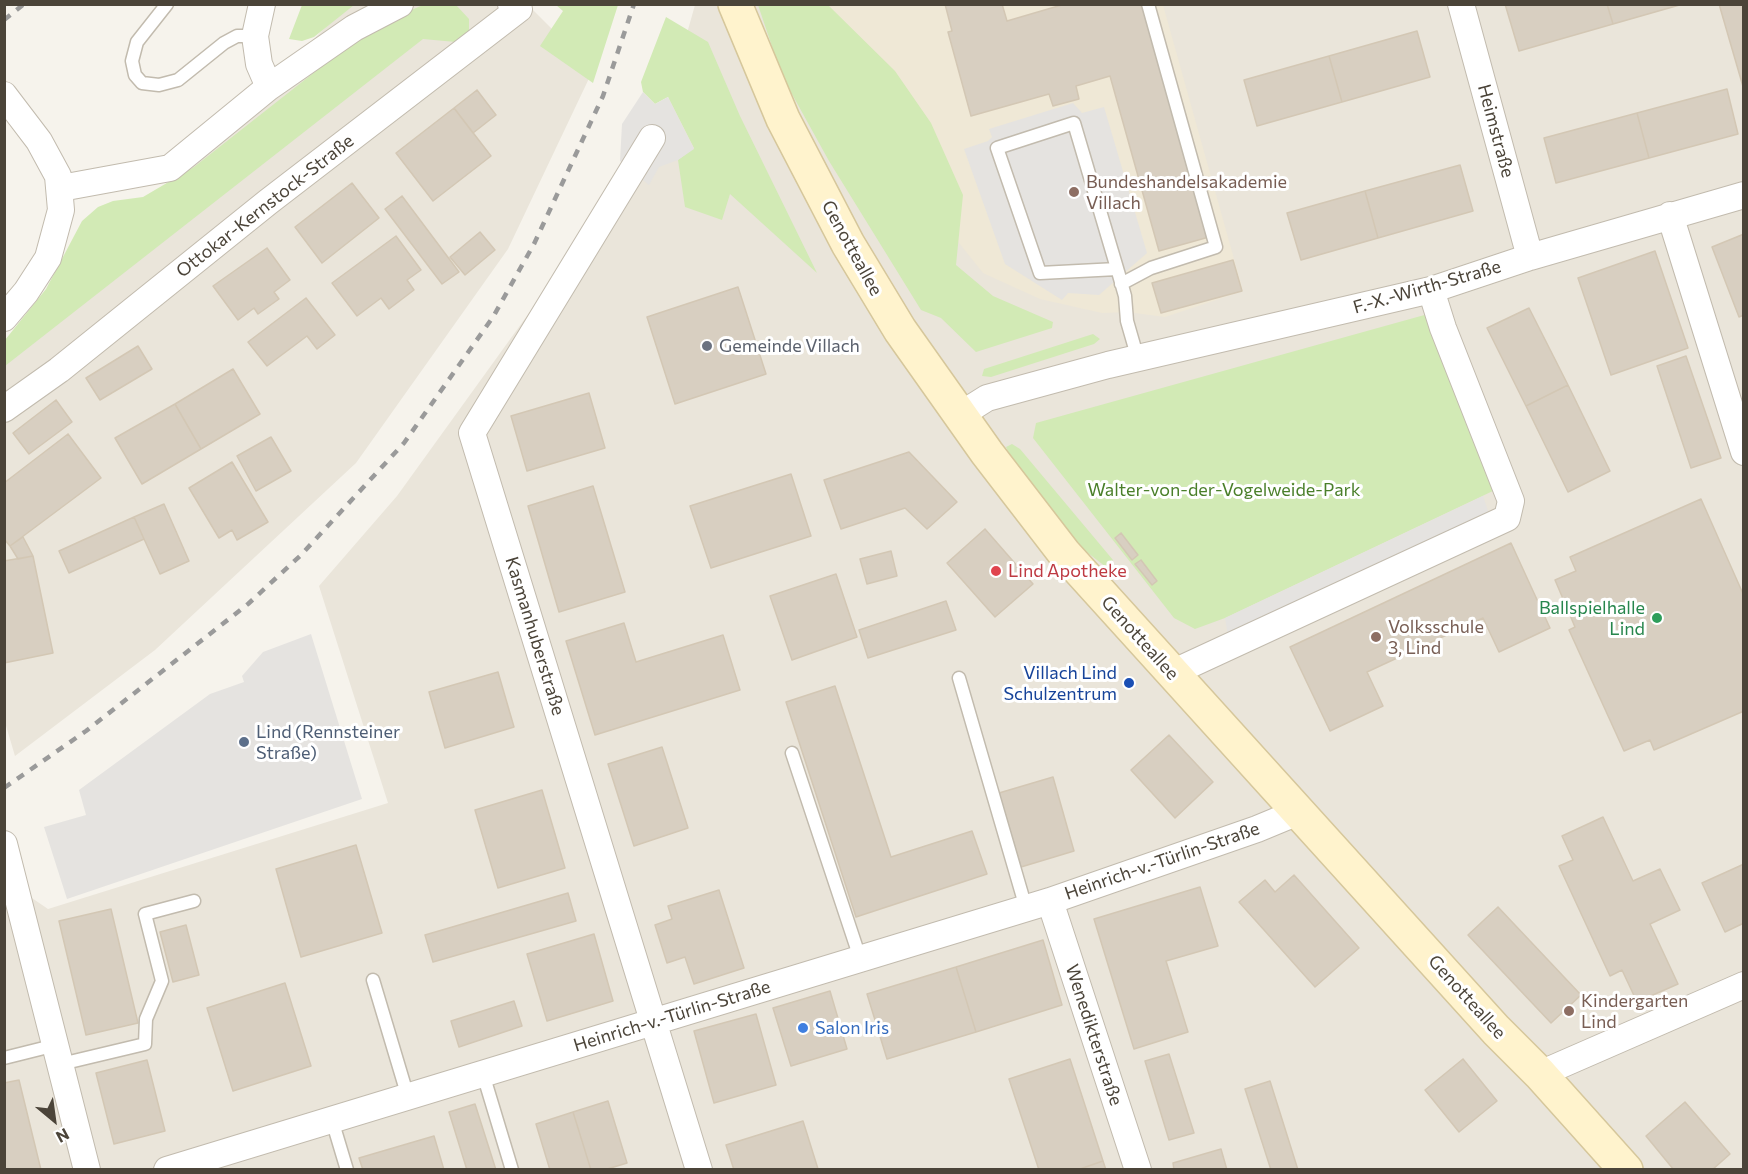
<!DOCTYPE html>
<meta charset="utf-8">
<style>
body{margin:0}
#map{position:relative;width:1748px;height:1174px;overflow:hidden;background:#f6f3ec;font-family:Commissioner,sans-serif}
canvas{display:block}
.frame{position:absolute;inset:0;border:6px solid #4b4439;pointer-events:none}
.north{position:absolute;left:24px;top:1090px;width:60px;height:60px;-webkit-text-stroke:4px #fff;paint-order:stroke;rotate:151deg;font-size:16px;font-weight:700;line-height:24px;text-align:center;color:#4b4439}
.north::after{content:'';display:block;margin:auto;width:21px;height:27px;background:#4b4439;clip-path:polygon(50% 0,100% 100%,50% 72%,0 100%)}
</style>
<div id="map">
<canvas width="1748" height="1174"></canvas>
<div class="frame"></div>
<div class="north">N</div>
</div>
<script>
const g = document.querySelector('canvas').getContext('2d');
g.lineJoin = 'round';
function paint(path, color) {
  g.fillStyle = color;
  g.fill(path, 'evenodd');
}
function poly(rows) {
  const path = new Path2D();
  for (const r of rows) {
    path.moveTo(r[0], r[1]);
    for (let i = 2; i < r.length; i += 2) path.lineTo(r[i], r[i + 1]);
  }
  return path;
}
function trace(path, color, width, dash) {
  g.strokeStyle = color;
  g.lineWidth = width;
  g.lineCap = dash ? 'butt' : 'round';
  g.setLineDash(dash || []);
  g.stroke(path);
}
function write(font, color, halo, rows, align = 'center') {
  g.font = font + ' Commissioner,sans-serif';
  g.lineWidth = 6;
  g.setLineDash([]);
  g.textBaseline = 'middle';
  g.strokeStyle = halo;
  g.fillStyle = color;
  for (const [text, x, y, turn = 0] of rows) {
    g.save();
    g.translate(x, y);
    g.rotate((+turn || 0) * Math.PI / 180);
    g.textAlign = isNaN(turn) ? turn : align;
    if (halo) g.strokeText(text, 0, 0);
    g.fillText(text, 0, 0);
    g.restore();
  }
}
const residential = poly([
 [347,5,528,5,593,70,508,249,356,463,155,650,15,756,4,719,4,359],
 [695,5,1743,5,1743,1169,5,1169,4,879,48,909,388,803,319,586,397,496,599,216,663,118]
]);
const education = poly([
 [804,5,1163,5,1243,291,1165,317,1127,312,1102,313,1040,299,983,273,959,243,908,141]
]);
const green = poly([
 [302,5,302,4,354,5,314,37,302,41,289,39],
 [423,5,456,5,469,19,469,32,456,42,423,39,5,366,5,340,46,289,82,221,98,207,113,201,143,197,194,167,349,45,388,20],
 [556,5,618,5,593,83,540,46,563,11],
 [758,5,828,5,895,71,931,123,963,195,956,265,993,296,1053,322,1052,328,976,352,941,318,921,310,829,161,782,76],
 [666,17,708,42,740,116,817,273,730,194,722,220,685,207,678,160,694,148,668,97,655,104,643,92,641,82],
 [1428,314,1495,490,1225,618,1195,629,1174,618,1033,438,1036,423],
 [1093,334,1100,339,1094,344,991,377,982,376,984,369],
 [1012,444,1020,449,1113,560,1106,567,1079,546,1013,463,1006,447]
]);
const parking = poly([
 [643,92,655,104,668,97,694,149,678,160,659,167,649,185,620,161,622,124],
 [1073,103,1082,113,1104,107,1147,253,1099,295,1068,293,1062,300,1005,264,964,149,988,141,992,137,989,129],
 [1483,496,1489,514,1228,636,1225,618],
 [311,634,362,799,67,899,44,827,86,815,79,790,210,694,244,682,242,676,263,652]
]);
const building = poly([
 [945,4,1002,4,1007,21,1065,4,1144,4,1209,237,1159,251,1110,76,1076,86,1079,99,1053,106,1049,94,971,116,948,32,952,31,945,4],
 [1505,4,1607,4,1613,24,1519,51,1505,4],
 [1607,4,1683,4,1613,24,1607,4],
 [1719,4,1744,4,1744,90,1719,4],
 [1417,31,1430,77,1342,102,1329,56,1417,31],
 [1329,56,1342,102,1257,126,1244,80,1329,56],
 [1727,89,1738,134,1649,158,1637,113,1727,89],
 [477,90,496,115,473,133,454,108,477,90],
 [454,108,491,156,433,201,396,153,454,108],
 [1637,113,1649,158,1556,183,1544,138,1637,113],
 [1460,165,1473,211,1378,238,1365,191,1460,165],
 [352,183,379,218,322,263,295,227,352,183],
 [1365,191,1378,238,1301,260,1287,213,1365,191],
 [402,196,459,272,442,284,385,209,402,196],
 [480,232,495,250,465,275,450,257,480,232],
 [1744,234,1744,315,1739,317,1712,247,1744,234],
 [396,236,421,270,407,280,414,290,389,309,381,298,357,316,332,283,396,236],
 [267,248,290,280,274,292,279,299,258,314,254,308,238,320,213,286,267,248],
 [1655,251,1688,348,1611,375,1578,278,1655,251],
 [1233,260,1242,291,1161,313,1152,283,1233,260],
 [738,287,766,374,675,404,647,317,738,287],
 [306,298,335,335,317,349,307,336,267,366,248,342,306,298],
 [1529,308,1568,385,1526,406,1487,328,1529,308],
 [138,346,152,369,100,400,86,378,138,346],
 [1686,356,1721,458,1691,468,1657,366,1686,356],
 [233,369,260,414,201,449,175,404,233,369],
 [1568,385,1610,471,1568,492,1526,406,1568,385],
 [589,393,605,448,527,471,511,416,589,393],
 [56,400,72,422,29,454,13,433,56,400],
 [175,404,201,449,142,484,115,438,175,404],
 [68,434,101,478,10,546,4,539,4,483,68,434],
 [271,437,291,471,256,491,237,456,271,437],
 [909,452,957,502,927,529,905,508,841,529,824,480,909,452],
 [232,462,268,522,237,540,232,530,219,538,189,488,232,462],
 [791,474,811,536,711,568,690,506,791,474],
 [593,486,625,592,559,612,528,506,593,486],
 [1701,499,1744,596,1744,711,1654,750,1650,740,1624,751,1569,630,1575,627,1555,580,1576,571,1570,557,1701,499],
 [164,504,189,561,160,574,134,517,164,504],
 [134,517,144,539,69,573,59,551,134,517],
 [985,529,1033,584,995,617,947,563,985,529],
 [1121,533,1138,555,1132,560,1115,538,1121,533],
 [23,537,33,556,18,559,10,546,23,537],
 [1511,543,1550,628,1499,652,1483,618,1367,672,1383,706,1330,731,1290,647,1511,543],
 [891,551,897,576,867,584,860,559,891,551],
 [33,556,53,653,4,663,4,561,33,556],
 [1141,560,1157,581,1152,585,1135,564,1141,560],
 [836,574,857,637,792,660,770,596,836,574],
 [946,601,956,630,868,658,859,630,946,601],
 [624,623,636,662,723,635,740,690,595,735,566,641,624,623],
 [498,672,514,727,445,748,429,692,498,672],
 [835,686,891,857,972,831,987,874,856,917,786,702,835,686],
 [1169,735,1213,782,1175,818,1131,770,1169,735],
 [662,747,688,828,634,846,608,764,662,747],
 [1053,777,1074,851,1021,867,999,793,1053,777],
 [542,790,565,868,498,888,475,810,542,790],
 [1603,817,1633,881,1660,869,1680,910,1650,924,1678,984,1637,1002,1622,970,1610,976,1559,866,1573,860,1562,836,1603,817],
 [356,845,382,933,301,957,276,869,356,845],
 [1744,864,1744,923,1725,932,1702,883,1744,864],
 [1294,875,1359,948,1315,987,1239,902,1265,880,1275,892,1294,875],
 [1200,887,1218,946,1166,961,1188,1032,1134,1049,1094,919,1200,887],
 [719,890,744,968,694,984,685,957,667,963,655,925,672,919,668,906,719,890],
 [568,893,576,921,433,962,425,935,568,893],
 [1498,907,1581,995,1551,1023,1468,935,1498,907],
 [111,909,138,1023,86,1035,59,921,111,909],
 [186,925,199,975,173,982,160,932,186,925],
 [594,934,613,1001,547,1021,527,954,594,934],
 [1043,940,1062,1005,976,1032,956,967,1043,940],
 [956,967,976,1032,887,1059,867,994,956,967],
 [285,983,311,1066,233,1091,207,1008,285,983],
 [830,991,847,1049,791,1066,773,1008,830,991],
 [514,1001,522,1026,459,1047,451,1021,514,1001],
 [756,1014,776,1085,714,1103,694,1031,756,1014],
 [1169,1054,1194,1133,1169,1140,1145,1061,1169,1054],
 [1070,1059,1103,1161,1077,1170,1039,1170,1009,1079,1070,1059],
 [1463,1059,1497,1101,1459,1132,1425,1090,1463,1059],
 [147,1060,165,1131,114,1144,96,1073,147,1060],
 [19,1080,41,1170,4,1170,4,1083,19,1080],
 [1270,1081,1298,1170,1271,1170,1245,1089,1270,1081],
 [608,1101,627,1163,604,1170,591,1170,573,1112,608,1101],
 [1685,1102,1730,1154,1712,1170,1674,1170,1646,1136,1685,1102],
 [475,1104,496,1170,467,1170,449,1112,475,1104],
 [573,1112,591,1170,550,1170,536,1124,573,1112],
 [803,1121,818,1169,734,1170,726,1145,803,1121],
 [434,1136,444,1170,363,1170,359,1158,434,1136],
 [1221,1149,1227,1170,1174,1170,1173,1163,1221,1149],
 [1103,1161,1106,1170,1077,1170,1103,1161]
]);
const lane = poly([
 [167,4,137,42,132,61,135,75,142,83,159,85,178,80,224,43,237,36,255,36],
 [1117,269,1040,273,997,148,1074,123,1119,275,1125,296,1127,321,1138,359],
 [1121,284,1151,268,1216,247,1148,4],
 [959,678,1026,908],
 [792,753,860,958],
 [373,980,408,1097],
 [4,1058,56,1045],
 [61,1064,145,1044,146,1019,162,981,145,914,194,901],
 [483,1074,512,1170],
 [332,1120,347,1170]
]);
const street = poly([
 [262,4,255,36,259,64,269,87],
 [1461,4,1530,257],
 [4,95,39,141,58,176,61,210,48,258,26,292,4,318],
 [652,138,472,433,699,1170],
 [61,188,170,168,269,87,354,28,400,4],
 [1670,215,1744,452],
 [4,409,59,370,268,202,519,9,511,4],
 [960,415,987,398,1108,365,1431,290,1530,257,1744,195],
 [1172,673,1507,518,1511,501,1443,328,1431,290],
 [4,844,87,1170],
 [1050,901,1138,1170],
 [1540,1074,1744,985],
 [167,1170,1050,901,1257,829,1298,812]
]);
const secondary = poly([
 [735,4,783,119,848,244,900,330,987,453,1064,553,1496,1030,1540,1074,1626,1170]
]);
const rail = poly([
 [4,20,24,4],
 [4,788,86,731,248,604,301,555,404,443,493,317,534,244,603,96,634,4]
]);
const markers = [
 [1074,192,6,"#8d6e63"],
 [707,346,6,"#6b7280"],
 [996,571,6,"#e0444e"],
 [1657,618,6,"#2e9e5b"],
 [1376,637,6,"#8d6e63"],
 [1129,683,6,"#1a4fb4"],
 [244,742,6,"#5c6f8a"],
 [1569,1011,6,"#8d6e63"],
 [803,1028,6,"#3f7fe0"]
];
const streetNames = [
 ["Heimstraße",1496,131,75],
 ["Ottokar-Kernstock-Straße",265,206,-38],
 ["Genotteallee",852,248,61],
 ["F.-X.-Wirth-Straße",1427,287,-16],
 ["Kasmanhuberstraße",535,636,73],
 ["Genotteallee",1140,638,48],
 ["Heinrich-v.-Türlin-Straße",1162,861,-19],
 ["Genotteallee",1467,997,48],
 ["Heinrich-v.-Türlin-Straße",672,1016,-17],
 ["Wenedikterstraße",1094,1035,72]
];
const educationNames = [
 ["Bundeshandelsakademie",1086,182],
 ["Villach",1086,203],
 ["Volksschule",1388,627],
 ["3, Lind",1388,648],
 ["Kindergarten",1581,1001],
 ["Lind",1581,1022]
];
const worshipNames = [
 ["Gemeinde Villach",719,346]
];
const parkNames = [
 ["Walter-von-der-Vogelweide-Park",1224,490]
];
const healthNames = [
 ["Lind Apotheke",1008,571]
];
const leisureNames = [
 ["Ballspielhalle",1645,608],
 ["Lind",1645,629]
];
const transitNames = [
 ["Villach Lind",1117,673],
 ["Schulzentrum",1117,694]
];
const serviceNames = [
 ["Lind (Rennsteiner",256,732],
 ["Straße)",256,753]
];
const shopNames = [
 ["Salon Iris",815,1028]
];
paint(residential, '#eae5da');
paint(education, '#efe8d6');
paint(green, '#d2eab5');
paint(parking, '#e5e3e0');
paint(building, '#d8cfc1');
trace(building, '#d3c7b4', 1.5);
trace(lane, '#c2bbae', 15);
trace(street, '#c2bbae', 28);
trace(secondary, '#d6c79b', 36);
trace(lane, '#fff', 12);
trace(street, '#fff', 26);
trace(secondary, '#fff3cd', 33);
trace(rail, '#9a9a9a', 4.5, [8, 8]);
for (const [x, y, r, color] of markers) {
  const dot = new Path2D();
  dot.arc(x, y, r, 0, 2 * Math.PI);
  g.fillStyle = color;
  g.fill(dot);
  trace(dot, '#fff', 2);
}
write('18px', '#4b4439', '#fff', streetNames);
write('18px', '#785e54', '#fff', educationNames, 'left');
write('18px', '#5b616d', '#fff', worshipNames, 'left');
write('18px', '#4a7f2a', '#fff', parkNames);
write('18px', '#be3a42', '#fff', healthNames, 'left');
write('18px', '#27864d', '#fff', leisureNames, 'right');
write('18px', '#164399', '#fff', transitNames, 'right');
write('18px', '#4e5e75', '#fff', serviceNames, 'left');
write('18px', '#366cbe', '#fff', shopNames, 'left');
</script>
